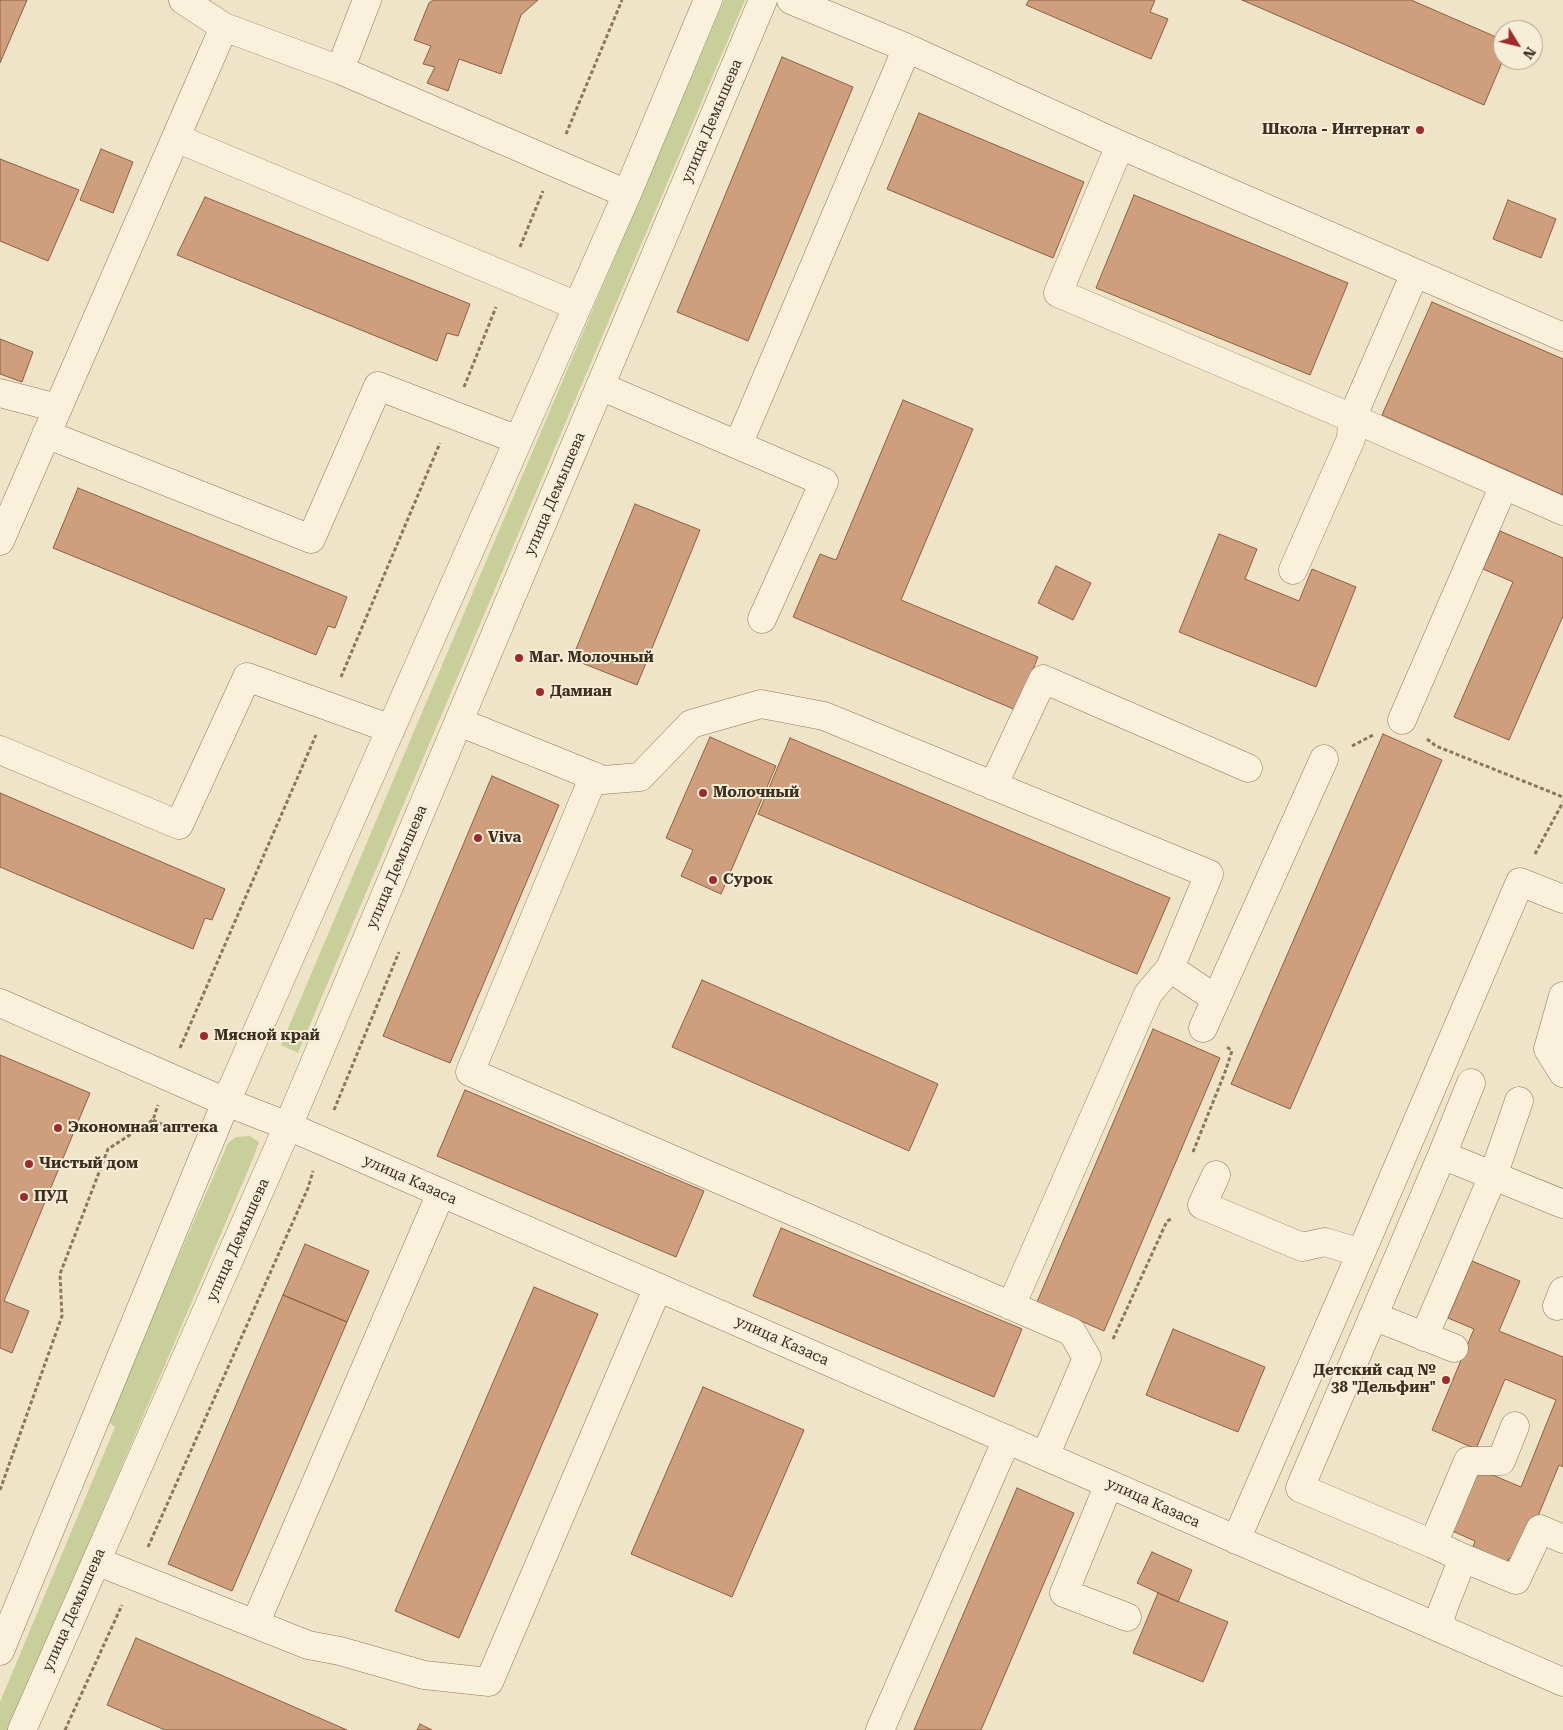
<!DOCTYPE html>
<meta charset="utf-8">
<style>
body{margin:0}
#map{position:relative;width:1563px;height:1730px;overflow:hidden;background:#f0e4c8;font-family:"Roboto Serif",serif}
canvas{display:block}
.north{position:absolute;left:1493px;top:20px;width:50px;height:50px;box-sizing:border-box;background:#f7eed8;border:1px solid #ada18e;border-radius:50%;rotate:126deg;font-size:14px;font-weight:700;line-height:20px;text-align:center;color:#3d2e20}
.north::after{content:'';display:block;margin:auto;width:18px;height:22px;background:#9e2a2b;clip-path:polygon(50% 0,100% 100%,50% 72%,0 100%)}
</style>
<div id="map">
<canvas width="1563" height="1730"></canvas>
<div class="north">N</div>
</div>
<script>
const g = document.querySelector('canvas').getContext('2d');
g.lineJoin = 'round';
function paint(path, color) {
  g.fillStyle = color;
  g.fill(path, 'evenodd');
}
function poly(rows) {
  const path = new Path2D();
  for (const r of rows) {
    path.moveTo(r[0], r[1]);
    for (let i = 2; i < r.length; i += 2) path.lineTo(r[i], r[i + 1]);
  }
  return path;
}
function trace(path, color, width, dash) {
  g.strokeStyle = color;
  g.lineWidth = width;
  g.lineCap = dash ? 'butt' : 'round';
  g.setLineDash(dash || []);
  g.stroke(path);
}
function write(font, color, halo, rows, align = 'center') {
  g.font = font + ' "Roboto Serif",serif';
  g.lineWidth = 4;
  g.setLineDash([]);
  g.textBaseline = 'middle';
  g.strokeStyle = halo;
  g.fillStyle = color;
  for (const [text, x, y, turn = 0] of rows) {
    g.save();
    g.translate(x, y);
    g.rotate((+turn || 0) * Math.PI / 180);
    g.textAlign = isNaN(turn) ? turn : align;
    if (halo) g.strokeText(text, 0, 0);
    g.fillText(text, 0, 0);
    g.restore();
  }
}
const green = poly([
 [724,0,745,0,298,1053,281,1045],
 [250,1136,259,1142,252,1161,9,1730,0,1730,0,1702,115,1427,107,1421,228,1143,236,1137]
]);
const building = poly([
 [0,0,27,0,0,63,0,0],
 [433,0,538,0,521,15,501,74,459,59,448,91,427,83,435,67,423,64,431,46,414,40,429,3,433,0],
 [1029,0,1155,0,1150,12,1168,19,1151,59,1026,5,1029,0],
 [1242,0,1411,0,1503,40,1503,60,1484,105,1242,0],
 [782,57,853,87,748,341,677,312,782,57],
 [919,113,1084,182,1053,258,887,189,919,113],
 [101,149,133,162,113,213,80,200,101,149],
 [0,159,79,190,48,261,0,241,0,159],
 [1134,195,1348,283,1310,375,1096,288,1134,195],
 [205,197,470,304,458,336,447,333,437,361,177,255,205,197],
 [1508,200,1556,219,1541,258,1493,239,1508,200],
 [1432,302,1563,359,1563,495,1382,415,1432,302],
 [0,339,33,352,22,382,0,374,0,339],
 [903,400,973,429,901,600,1038,657,1016,710,793,617,820,554,836,560,903,400],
 [78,488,347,597,335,628,328,626,316,655,53,548,78,488],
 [635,504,700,530,637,685,572,659,635,504],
 [1500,531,1563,558,1563,616,1509,740,1454,717,1513,582,1483,569,1500,531],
 [1219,534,1257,549,1245,579,1299,601,1312,569,1356,587,1316,687,1179,632,1219,534],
 [1056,566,1091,583,1073,620,1038,603,1056,566],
 [1383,734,1442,760,1290,1109,1231,1084,1383,734],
 [710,737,776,766,721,894,681,876,693,850,666,838,710,737],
 [790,738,1170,898,1137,974,758,814,790,738],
 [492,776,559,805,450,1063,383,1036,492,776],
 [0,793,225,889,212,920,205,918,193,949,0,867,0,793],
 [702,980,938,1084,909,1151,672,1047,702,980],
 [1153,1029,1220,1058,1104,1331,1037,1302,1153,1029],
 [0,1055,90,1093,4,1301,29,1311,12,1353,0,1348,0,1055],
 [465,1090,704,1191,676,1257,437,1156,465,1090],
 [781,1228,1022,1329,994,1397,753,1296,781,1228],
 [305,1244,369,1271,347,1322,283,1295,305,1244],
 [1472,1261,1520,1281,1499,1331,1563,1357,1563,1467,1559,1465,1519,1562,1509,1558,1507,1564,1472,1550,1475,1541,1450,1530,1476,1468,1521,1487,1556,1400,1505,1379,1476,1449,1432,1430,1474,1329,1448,1318,1472,1261],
 [534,1287,598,1314,459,1638,395,1611,534,1287],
 [283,1295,347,1322,232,1591,168,1564,283,1295],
 [1173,1329,1265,1367,1238,1432,1146,1395,1173,1329],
 [703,1387,804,1430,732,1597,631,1554,703,1387],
 [1017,1488,1074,1513,981,1730,914,1730,1017,1488],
 [1152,1552,1192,1570,1178,1602,1137,1583,1152,1552],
 [1158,1593,1228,1622,1203,1682,1133,1653,1158,1593],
 [136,1638,347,1730,165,1730,107,1705,136,1638],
 [420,1724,432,1730,417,1730,420,1724]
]);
const path = poly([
 [566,134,622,0],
 [520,247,543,191],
 [464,387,496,307],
 [341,677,440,443],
 [1427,739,1436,746,1563,797],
 [1352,746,1375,734],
 [1535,854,1563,802],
 [180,1048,316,735],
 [334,1110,399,952],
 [153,1120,173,1130],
 [1193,1152,1225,1072,1232,1051,1227,1047],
 [1113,1339,1167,1221,1173,1218],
 [0,1490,62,1316,60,1274,108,1149,153,1120,158,1105],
 [148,1547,308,1188,313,1171],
 [65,1730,122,1605]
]);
const minor = poly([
 [183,0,224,27,340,70,627,194],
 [791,0,907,48,1120,145,1563,337],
 [340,70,367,0],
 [176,138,577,306],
 [1120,145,1058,293,1352,418,1563,511],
 [600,386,824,482,762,619],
 [0,393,57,408],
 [46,434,311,539,378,386,518,440],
 [738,445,907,48],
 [0,541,224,27],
 [1293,570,1351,439,1352,418,1415,273],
 [1402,720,1504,485],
 [459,722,603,780,640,777,691,724,761,704,824,716,1209,874,1170,968,1216,999],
 [0,750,179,825,247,677,391,729],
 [594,776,470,1072,1072,1332,1087,1358,1045,1456],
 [993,786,1043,679,1248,768],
 [1563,996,1548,1049,1563,1073],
 [0,1003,226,1102,288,1126,1563,1682],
 [1203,1028,1324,759],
 [1442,1155,1563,1204],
 [1216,1175,1202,1205,1302,1247,1325,1242,1361,1253,1236,1540],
 [1361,1253,1520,882,1563,899],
 [1011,1306,1148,994,1170,968],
 [1557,1306,1563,1291],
 [1373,1316,1454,1348],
 [1424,1337,1493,1176,1519,1101],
 [1109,1484,1064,1593,1127,1617],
 [1433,1544,1468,1461,1501,1461,1515,1426],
 [1463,1558,1433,1544,1300,1488,1442,1155,1471,1083],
 [96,1561,308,1645,340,1651,424,1675,489,1682,658,1287],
 [255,1624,441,1193],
 [1438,1627,1443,1609,1463,1558,1516,1580,1540,1529,1563,1539],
 [0,1651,226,1102,627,194,708,0],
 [22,1730,288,1126,763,0],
 [880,1730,1007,1439]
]);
const markers = [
 [1420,130,5,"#9e2a2b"],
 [519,658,5,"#9e2a2b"],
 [540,692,5,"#9e2a2b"],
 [703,793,5,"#9e2a2b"],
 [478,838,5,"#9e2a2b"],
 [713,880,5,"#9e2a2b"],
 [204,1036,5,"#9e2a2b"],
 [58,1128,5,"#9e2a2b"],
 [29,1164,5,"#9e2a2b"],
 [24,1197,5,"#9e2a2b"],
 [1446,1380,5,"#9e2a2b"]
];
const streetNames = [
 ["улица Демышева",712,121,-67],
 ["улица Демышева",555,494,-67],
 ["улица Демышева",397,867,-67],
 ["улица Казаса",410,1180,24],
 ["улица Демышева",238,1240,-66],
 ["улица Казаса",782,1341,24],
 ["улица Казаса",1153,1503,24],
 ["улица Демышева",74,1610,-66]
];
const poiNames = [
 ["Школа - Интернат",1410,130,"right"],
 ["Маг. Молочный",529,658],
 ["Дамиан",550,692],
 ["Молочный",713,793],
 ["Viva",488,838],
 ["Сурок",723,880],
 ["Мясной край",214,1036],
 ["Экономная аптека",68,1128],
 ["Чистый дом",39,1164],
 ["ПУД",34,1197],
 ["Детский сад №",1436,1371,"right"],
 ["38 \"Дельфин\"",1436,1388,"right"]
];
paint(green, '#c9cf9b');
paint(building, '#cf9f7d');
trace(building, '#8d5f41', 1);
trace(minor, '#8d765c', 29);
trace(path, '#8d765c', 3, [4, 2.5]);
trace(minor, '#faf1dc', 28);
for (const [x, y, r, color] of markers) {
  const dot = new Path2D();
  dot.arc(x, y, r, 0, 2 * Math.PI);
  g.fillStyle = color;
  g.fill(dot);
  trace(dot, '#f7eed8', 2);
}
write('15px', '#3d2e20', '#f7eed8', streetNames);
write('bold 15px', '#3d2e20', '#f7eed8', poiNames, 'left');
</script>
